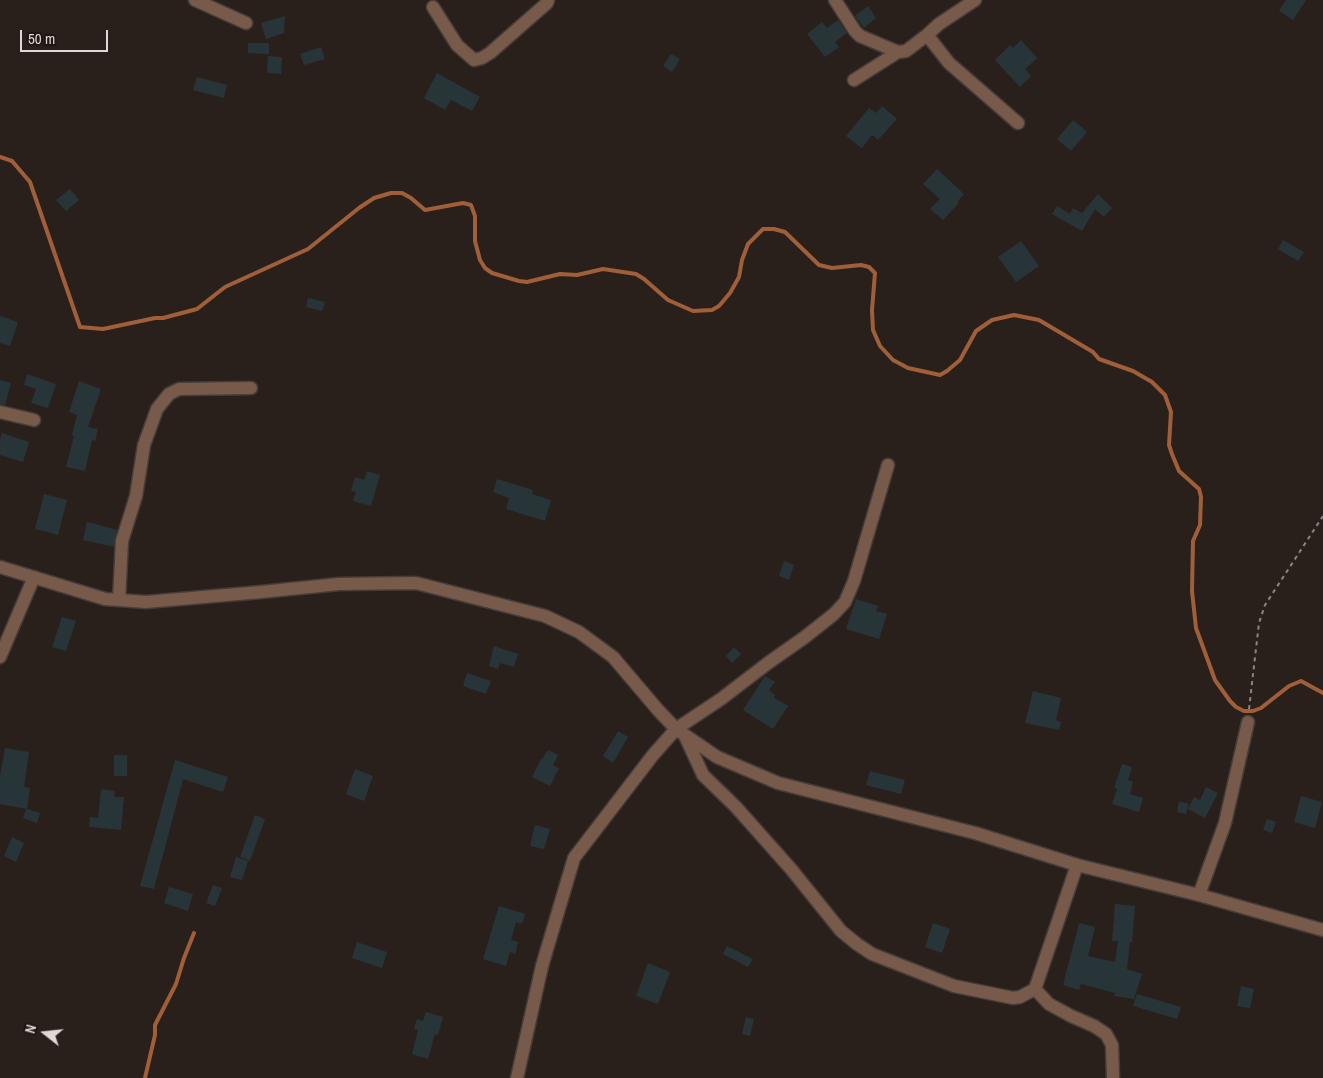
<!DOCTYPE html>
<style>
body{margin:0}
#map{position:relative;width:1323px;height:1078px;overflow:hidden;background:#29201b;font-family:"Archivo Narrow",sans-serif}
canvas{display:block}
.north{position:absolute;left:20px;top:1008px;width:50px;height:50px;-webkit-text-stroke:4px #201712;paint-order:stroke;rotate:286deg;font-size:14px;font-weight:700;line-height:20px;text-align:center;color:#dfd8d5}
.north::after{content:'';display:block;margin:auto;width:18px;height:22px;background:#dfd8d5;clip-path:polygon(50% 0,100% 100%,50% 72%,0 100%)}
.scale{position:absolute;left:20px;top:30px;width:88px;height:22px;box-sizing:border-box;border:2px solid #dfd8d5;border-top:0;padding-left:6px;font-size:15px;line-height:18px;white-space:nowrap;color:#dfd8d5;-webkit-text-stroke:4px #201712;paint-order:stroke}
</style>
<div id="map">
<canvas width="1323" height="1078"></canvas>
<div class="north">N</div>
<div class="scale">50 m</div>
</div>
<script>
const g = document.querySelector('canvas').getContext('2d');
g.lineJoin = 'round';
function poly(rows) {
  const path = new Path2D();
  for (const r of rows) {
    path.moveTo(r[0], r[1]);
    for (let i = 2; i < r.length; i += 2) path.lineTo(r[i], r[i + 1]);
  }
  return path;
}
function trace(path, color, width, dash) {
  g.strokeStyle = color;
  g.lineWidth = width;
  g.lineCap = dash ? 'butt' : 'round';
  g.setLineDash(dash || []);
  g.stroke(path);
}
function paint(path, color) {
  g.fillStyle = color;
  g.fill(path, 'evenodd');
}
const stream = poly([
 [0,157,12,161,30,182,80,327,103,329,155,318,163,318,197,309,225,287,308,249,359,208,374,198,391,193,402,193,411,198,425,210,463,203,471,205,475,216,475,241,480,260,485,268,492,273,519,281,527,282,560,274,577,275,603,269,636,274,644,279,668,300,693,311,712,310,719,306,730,293,739,277,742,260,748,244,763,229,774,229,785,232,819,265,832,268,861,265,869,267,875,273,872,310,873,330,880,346,893,360,908,368,940,375,947,371,960,360,976,331,992,320,1014,315,1039,320,1093,352,1099,359,1133,371,1152,382,1165,395,1171,412,1169,445,1172,454,1179,471,1199,489,1201,497,1200,525,1193,541,1192,591,1196,628,1215,680,1230,701,1236,707,1244,711,1253,711,1261,708,1289,686,1301,681,1323,693],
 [145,1078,155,1035,155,1025,176,984,184,958,194,933]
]);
const building = poly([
 [1286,0,1306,0,1293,20,1279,11],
 [868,6,876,18,864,28,855,16],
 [285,16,284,33,266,39,261,23],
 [838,20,847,33,835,42,839,47,825,57,807,34,822,22,827,28],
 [1021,40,1037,58,1025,69,1031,76,1020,87,995,60,1010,45,1013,48],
 [248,43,269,43,269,54,248,53],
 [321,47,325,59,304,65,300,54],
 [671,54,680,59,672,72,663,66],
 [268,56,282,57,281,74,267,73],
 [437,73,480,97,472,111,451,100,445,110,424,98],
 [197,77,227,85,224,98,193,90],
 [882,106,897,119,878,140,872,135,862,148,846,136,869,108,876,113],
 [1073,120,1087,132,1071,151,1057,139],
 [937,169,964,194,957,202,959,203,943,220,930,209,940,199,923,184],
 [70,189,79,200,66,211,56,200],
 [1098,194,1112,208,1104,217,1095,209,1082,231,1052,214,1057,206,1070,214,1073,208,1082,213],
 [1283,240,1304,252,1298,261,1278,249],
 [1021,241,1039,266,1016,282,998,257],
 [308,298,325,302,322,311,306,307],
 [0,316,18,322,10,346,0,343],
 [27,374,56,384,48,408,31,403,36,389,24,385],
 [0,380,11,383,5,405,0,404],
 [79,381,101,389,88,427,98,429,95,441,92,440,85,471,66,467,74,436,72,435,77,415,69,412],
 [2,433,29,442,23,462,0,455,0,440],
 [367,471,380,475,371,506,353,501,356,492,351,491,355,477,364,480],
 [497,479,533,490,532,494,551,500,545,521,506,509,509,498,493,492],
 [44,494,67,500,58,535,35,529],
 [87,522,117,530,114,547,83,540],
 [784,561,794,565,789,580,779,576],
 [856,599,878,606,876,611,887,614,879,639,846,629],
 [62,617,76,621,66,651,52,647],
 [494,646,518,654,514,667,500,663,498,669,489,666],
 [734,647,741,654,732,663,726,656],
 [467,673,491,681,486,694,463,686],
 [765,676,775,682,769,690,775,695,774,698,788,706,773,729,743,710],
 [1033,691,1061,698,1056,720,1061,722,1059,730,1025,723],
 [618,731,628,737,613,763,603,756],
 [5,748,29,752,24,787,30,788,27,809,0,804,0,776],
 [548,750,558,755,553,765,559,768,550,786,532,777,541,759,542,759],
 [114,755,127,755,127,776,114,776],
 [175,760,228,777,223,792,183,779,154,889,140,886],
 [1122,764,1132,767,1128,780,1133,782,1130,794,1143,798,1139,812,1112,804,1117,789,1114,788],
 [355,769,373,776,364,801,346,794],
 [870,771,905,780,901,794,866,785],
 [1206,787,1218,793,1205,818,1188,809,1194,797,1200,800],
 [101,789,115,791,114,797,124,797,121,830,89,827,90,817,98,818],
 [1301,796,1322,802,1315,828,1294,822],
 [1179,801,1189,804,1186,814,1177,812],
 [26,809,40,813,37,823,23,818],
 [255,815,265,819,250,861,240,857],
 [1267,819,1276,822,1272,833,1263,830],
 [535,825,550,829,544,849,530,846],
 [12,837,24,843,16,862,4,856],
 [236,857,248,861,242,880,230,877],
 [213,885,222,888,215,906,206,903],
 [169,887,193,894,188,911,164,903],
 [1115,904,1135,906,1132,943,1130,942,1127,969,1142,974,1134,999,1114,996,1115,993,1081,984,1079,990,1063,985,1079,923,1095,927,1088,956,1115,962,1118,941,1112,941],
 [499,906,525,914,522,924,516,922,511,940,518,942,515,954,510,952,506,966,483,959],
 [933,923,950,929,942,953,925,947],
 [357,942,387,952,382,968,352,958],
 [727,946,753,959,748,967,723,954],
 [648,963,670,972,658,1004,636,996],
 [1241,986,1254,989,1250,1008,1237,1006],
 [1137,994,1181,1007,1177,1019,1133,1006],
 [426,1012,443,1017,438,1035,435,1034,428,1059,412,1054,418,1030,414,1029,417,1019,423,1021],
 [746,1017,754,1019,750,1036,742,1034]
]);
const path = poly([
 [1249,709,1259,623,1265,605,1323,516]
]);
const minor = poly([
 [195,0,246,23],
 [835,0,855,31,860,36,898,52,906,51,927,35],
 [975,0,939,24,927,35,949,63,1018,123],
 [433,7,457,45,474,60,482,58,490,53,547,3,548,0],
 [854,80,898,52],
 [0,412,34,420],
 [0,567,105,599,146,602,261,592,339,584,416,583,545,616,579,632,613,657,658,710,676,729,717,757,778,783,975,833,1077,865,1199,895,1323,930],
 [119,600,122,541,136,496,144,445,157,409,169,394,179,389,251,388],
 [0,657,34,577],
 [685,736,703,775,736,807,791,869,841,931,857,944,872,954,954,986,1013,998,1020,997,1035,989],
 [1077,865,1035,989,1049,1004,1071,1016,1094,1026,1106,1034,1112,1045,1113,1078],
 [1199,895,1225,823,1248,722],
 [517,1078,542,966,574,858,653,755,676,729,721,699,768,663,805,637,834,614,845,602,854,581,888,465]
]);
trace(stream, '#a05f38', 4);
paint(building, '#283538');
trace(minor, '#463d39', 15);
trace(path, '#8d8581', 2, [4, 4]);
trace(minor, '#775a4a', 12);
</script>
